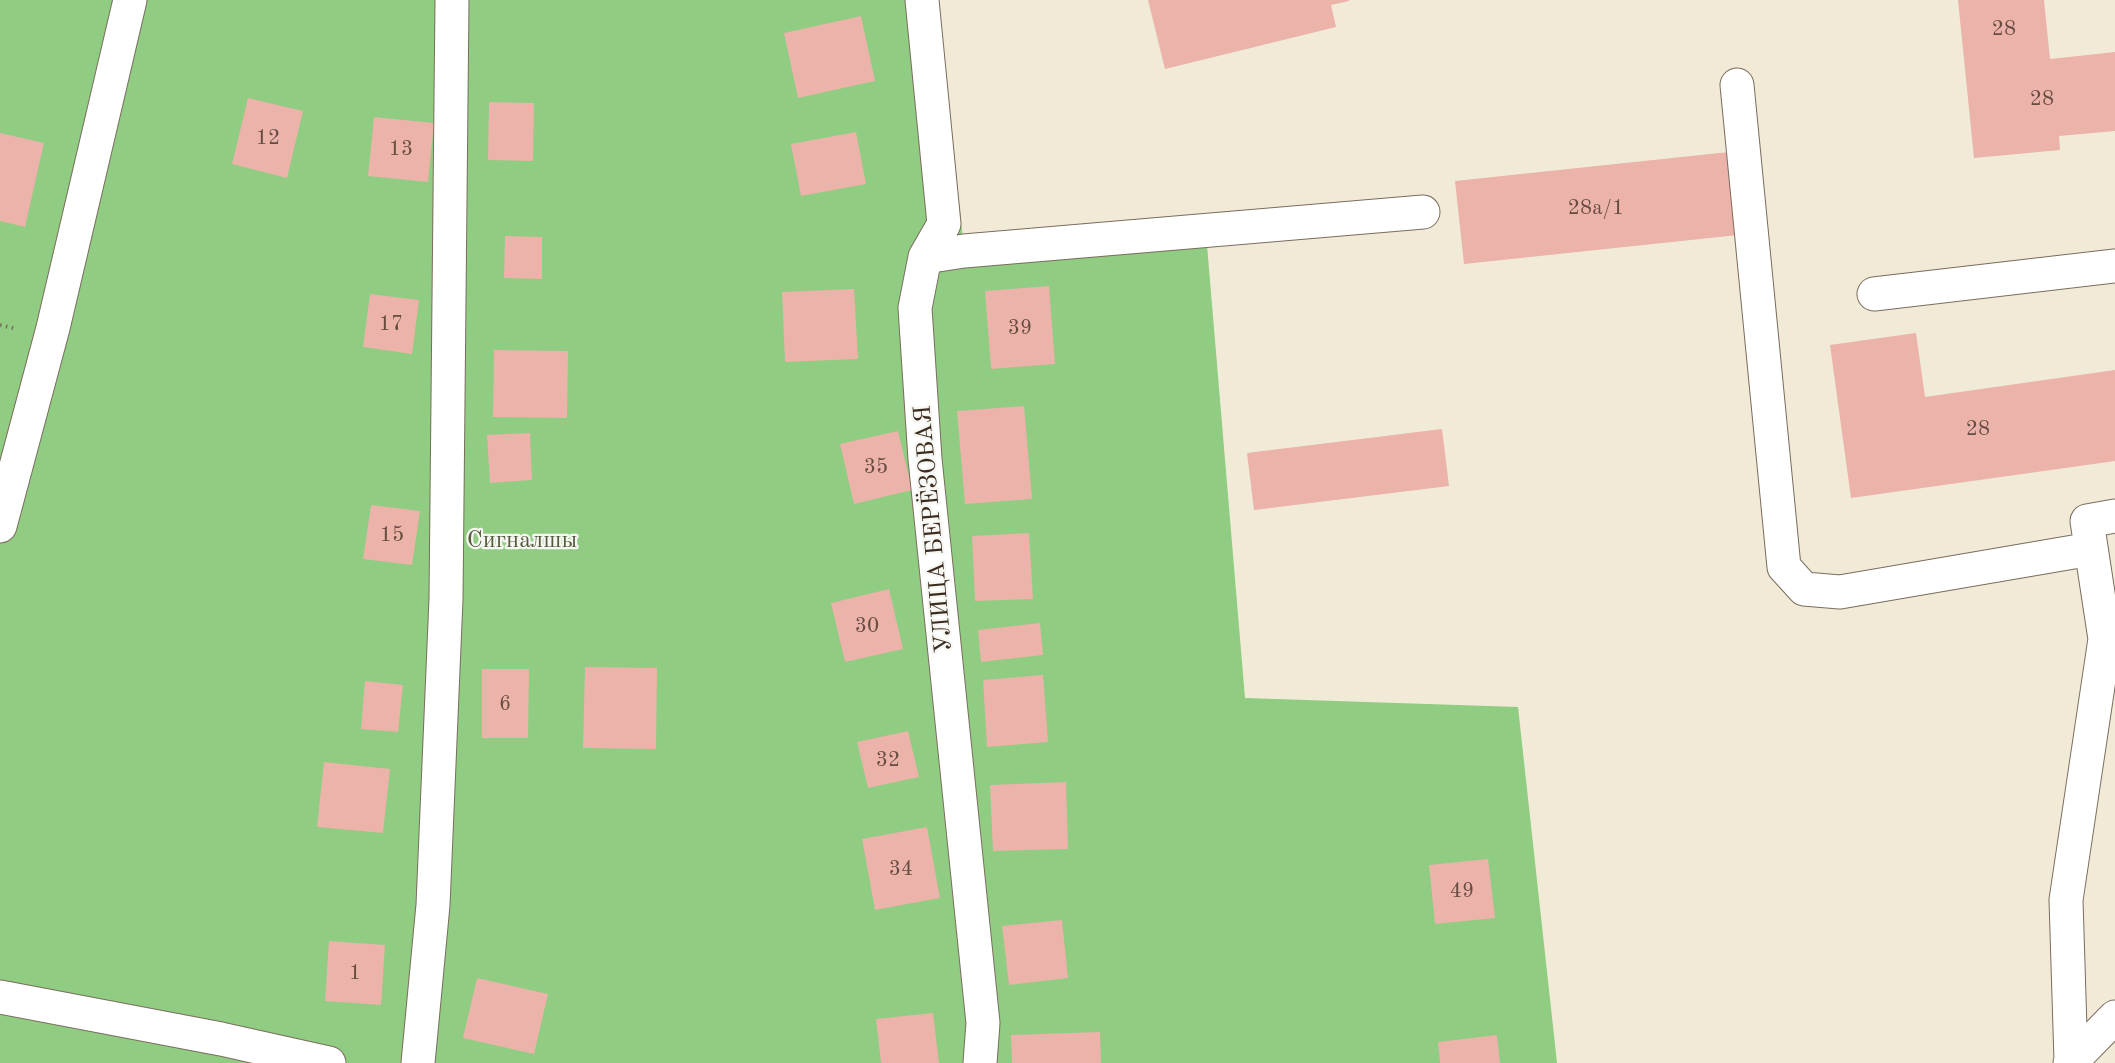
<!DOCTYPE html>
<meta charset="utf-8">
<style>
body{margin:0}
canvas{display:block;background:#f0ead6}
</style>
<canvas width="2115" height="1063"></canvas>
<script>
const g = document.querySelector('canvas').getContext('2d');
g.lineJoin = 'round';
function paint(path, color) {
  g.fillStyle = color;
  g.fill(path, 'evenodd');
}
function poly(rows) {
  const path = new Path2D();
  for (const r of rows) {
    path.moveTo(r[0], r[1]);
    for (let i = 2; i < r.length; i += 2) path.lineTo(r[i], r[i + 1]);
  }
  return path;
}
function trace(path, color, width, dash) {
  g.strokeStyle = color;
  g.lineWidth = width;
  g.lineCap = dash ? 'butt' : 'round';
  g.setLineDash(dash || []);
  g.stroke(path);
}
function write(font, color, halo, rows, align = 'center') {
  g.font = font + ' "Old Standard TT",serif';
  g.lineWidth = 4.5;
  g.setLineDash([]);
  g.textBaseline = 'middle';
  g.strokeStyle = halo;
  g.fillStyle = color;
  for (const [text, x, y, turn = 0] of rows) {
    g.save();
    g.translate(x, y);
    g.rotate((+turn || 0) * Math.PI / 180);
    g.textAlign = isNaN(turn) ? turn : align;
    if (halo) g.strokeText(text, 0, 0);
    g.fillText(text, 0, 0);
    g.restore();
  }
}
const green = poly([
 [0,0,938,0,966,268,1207,245,1245,698,1518,707,1557,1063,0,1063]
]);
const building = poly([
 [1148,0,1349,0,1349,1,1331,5,1336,27,1165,69],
 [1958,0,2044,0,2050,59,2115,52,2115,131,2059,136,2060,150,1974,158],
 [861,16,875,81,798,98,784,33],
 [248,98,303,111,287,178,232,164],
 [489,102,534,103,533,161,488,160],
 [374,117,434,123,428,182,368,176],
 [856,132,866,184,801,196,791,144],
 [0,133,44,143,25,227,0,221],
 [1729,152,1738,235,1464,264,1455,181],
 [505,236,542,237,542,279,504,278],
 [1049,286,1055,364,991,369,985,291],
 [854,289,858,359,785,362,782,292],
 [370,294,419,300,412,354,363,347],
 [1916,333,1925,397,2115,370,2115,461,1851,498,1830,345],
 [494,350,568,351,567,418,493,417],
 [1024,406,1032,499,965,504,957,411],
 [1442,429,1449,486,1254,510,1247,453],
 [898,431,912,490,854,504,840,444],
 [530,433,532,480,490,483,487,435],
 [371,505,420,511,412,565,363,559],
 [1029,533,1033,599,975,601,972,536],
 [889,589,903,649,845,662,831,603],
 [1040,623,1043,655,981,662,978,630],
 [585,667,657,668,656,749,583,748],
 [482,669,529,669,528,738,482,738],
 [1043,675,1048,742,987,747,983,680],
 [365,681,403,685,398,732,361,729],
 [908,731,919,777,868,788,857,742],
 [324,762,390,769,383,833,317,827],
 [1066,782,1068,849,993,851,990,785],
 [927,827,940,898,875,910,862,839],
 [1488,859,1495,918,1435,924,1429,865],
 [1062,920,1068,978,1009,985,1002,926],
 [329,941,385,945,381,1005,325,1001],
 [477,978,548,994,534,1054,463,1038],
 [933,1013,939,1063,881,1063,876,1019],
 [1100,1032,1101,1063,1012,1063,1011,1035],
 [1497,1035,1500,1063,1440,1063,1438,1042]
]);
const path = poly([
 [0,325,17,329]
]);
const minor = poly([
 [922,0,944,224,925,257,915,308,925,459,983,1023,980,1063],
 [1737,85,1784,567,1804,589,1840,592,2091,549],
 [925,257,964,251,1423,212],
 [1874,294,2115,266],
 [0,526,53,328,130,0],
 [0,997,221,1039,329,1063],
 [2071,1061,2066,900,2105,639,2087,521,2115,516],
 [418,1063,433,905,446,599,452,0],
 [2070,1063,2115,1017]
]);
const numberNames = [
 ["28",2004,29],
 ["28",2042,99],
 ["12",268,138],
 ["13",401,149],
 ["28а/1",1596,208],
 ["17",391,324],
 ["39",1020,328],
 ["28",1978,429],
 ["35",876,467],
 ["15",392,535],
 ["30",867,626],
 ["6",505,704],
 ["32",888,760],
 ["34",901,869],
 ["49",1462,891],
 ["1",355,973]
];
const streetNames = [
 ["УЛИЦА БЕРЁЗОВАЯ",934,529,-95]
];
const parkNames = [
 ["Сигналшы",522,541]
];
paint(green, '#90cc81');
paint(building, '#ebb3aa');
trace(minor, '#7a6d5e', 35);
trace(path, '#7a6d5e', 4, [1.5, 4.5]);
trace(minor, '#fff', 33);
write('21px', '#674c41', null, numberNames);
write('24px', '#3b2a1e', '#f6f6f2', streetNames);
write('24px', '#545b3c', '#f6f6f2', parkNames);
</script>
